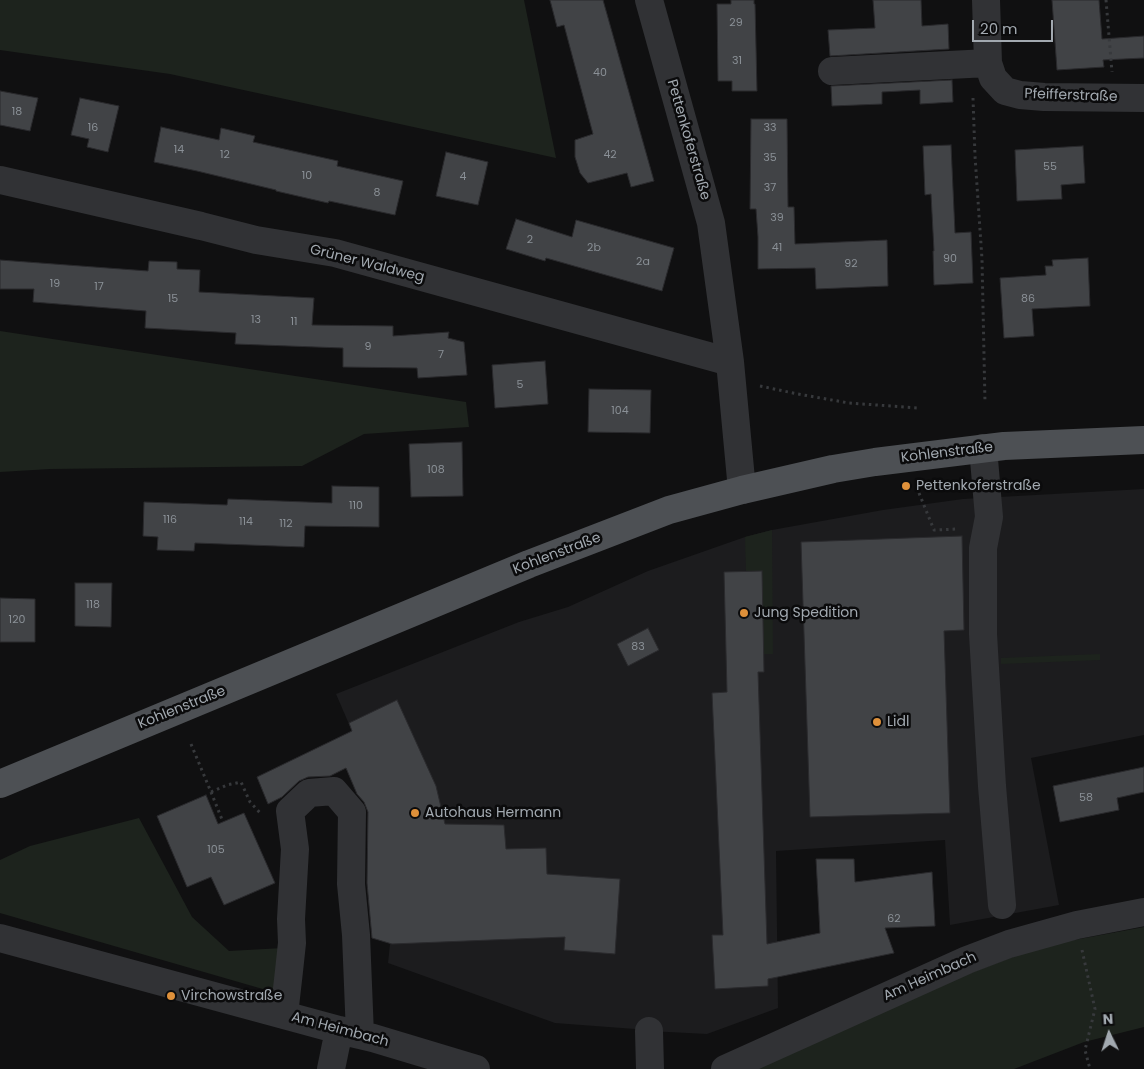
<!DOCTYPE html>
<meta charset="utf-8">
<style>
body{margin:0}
#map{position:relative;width:1144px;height:1069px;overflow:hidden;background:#101011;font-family:Poppins,sans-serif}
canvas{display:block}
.north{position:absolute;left:1084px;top:1009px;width:50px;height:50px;-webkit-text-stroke:4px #0b0b0c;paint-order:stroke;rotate:356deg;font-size:14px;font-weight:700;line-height:20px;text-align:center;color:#a2a9b0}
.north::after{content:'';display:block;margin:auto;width:18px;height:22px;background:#a2a9b0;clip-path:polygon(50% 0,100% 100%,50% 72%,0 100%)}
.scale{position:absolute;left:972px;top:20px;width:81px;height:22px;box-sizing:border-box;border:2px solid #a2a9b0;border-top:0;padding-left:6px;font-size:15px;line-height:18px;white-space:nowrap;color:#a2a9b0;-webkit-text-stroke:4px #0b0b0c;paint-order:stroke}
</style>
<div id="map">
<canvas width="1144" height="1069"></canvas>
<div class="north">N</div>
<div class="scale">20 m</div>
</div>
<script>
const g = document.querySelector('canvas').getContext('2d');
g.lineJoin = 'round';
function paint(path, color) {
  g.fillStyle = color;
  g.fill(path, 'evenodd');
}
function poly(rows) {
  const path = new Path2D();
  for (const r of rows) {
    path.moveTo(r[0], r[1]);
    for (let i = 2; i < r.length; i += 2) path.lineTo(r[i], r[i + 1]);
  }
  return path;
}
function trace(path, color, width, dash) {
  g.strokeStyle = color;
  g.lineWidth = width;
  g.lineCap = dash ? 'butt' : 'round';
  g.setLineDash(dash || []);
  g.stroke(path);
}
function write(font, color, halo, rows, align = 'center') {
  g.font = font + ' Poppins,sans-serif';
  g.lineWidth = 5;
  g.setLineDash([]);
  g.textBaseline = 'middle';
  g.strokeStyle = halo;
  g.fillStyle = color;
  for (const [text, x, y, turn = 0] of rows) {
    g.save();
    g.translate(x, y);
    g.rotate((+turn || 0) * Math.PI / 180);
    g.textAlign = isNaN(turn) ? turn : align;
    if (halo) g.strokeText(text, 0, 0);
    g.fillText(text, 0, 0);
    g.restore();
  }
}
const built = poly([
 [1144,489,1144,735,1031,758,1059,905,950,925,945,840,776,851,778,1008,707,1034,649,1031,635,1029,555,1023,388,963,390,944,388,801,352,731,336,694,519,622,568,607,648,571,745,537,772,530,883,510,963,499]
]);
const green = poly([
 [0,0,524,0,556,158,170,74,0,50],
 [0,331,466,402,469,427,364,434,302,466,50,469,0,472],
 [772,530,773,654,764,654,762,571,746,571,745,537],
 [1100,654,1100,660,1001,664,1001,658],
 [139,818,192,917,229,951,283,948,280,994,0,913,0,860,30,846],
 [1144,927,1144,1027,1084,1042,1014,1069,751,1069,928,989,1042,946]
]);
const building = poly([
 [550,0,603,0,654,181,631,187,627,173,588,183,580,173,575,157,575,140,593,134,564,25,557,27,550,0],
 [731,0,754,0,754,4,755,4,757,91,732,91,732,81,718,81,717,4,731,4,731,0],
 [873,0,921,0,922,26,948,24,949,49,830,56,828,30,875,28,873,0],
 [1052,0,1099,0,1102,39,1144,36,1144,58,1103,60,1104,67,1057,70,1052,0],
 [952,80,953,102,920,104,920,90,882,92,882,104,832,106,831,86,952,80],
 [0,91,38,98,30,131,0,125,0,91],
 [80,98,119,106,108,152,87,147,89,139,71,135,80,98],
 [751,119,787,119,788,207,794,207,795,244,887,240,888,286,816,289,815,268,758,269,758,237,756,209,750,209,751,119],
 [161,127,219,140,221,128,255,136,253,142,338,161,337,166,403,181,395,215,329,201,328,203,276,191,276,190,197,171,154,162,161,127],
 [951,145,955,233,971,232,973,283,934,285,933,251,934,251,931,194,925,195,923,146,951,145],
 [1083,146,1085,183,1061,185,1062,199,1017,201,1015,150,1083,146],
 [446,152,488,162,478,205,436,196,446,152],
 [516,219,572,237,576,220,674,248,662,291,546,258,545,261,506,249,516,219],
 [1088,258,1090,306,1032,309,1034,336,1004,338,1000,278,1046,275,1045,266,1053,266,1052,260,1088,258],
 [0,260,148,271,149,261,177,262,177,269,200,270,199,292,314,298,312,325,393,326,393,336,449,332,448,338,464,342,467,375,418,378,417,368,343,367,343,348,235,344,236,333,145,328,146,311,33,302,34,289,0,289,0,260],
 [545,361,548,404,495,408,492,365,545,361],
 [589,389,651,390,650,433,588,432,589,389],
 [462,442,463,496,411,497,409,444,462,442],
 [332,486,379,487,379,527,305,526,304,547,195,543,194,551,157,550,158,537,143,536,144,502,227,505,228,499,332,503,332,486],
 [962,536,964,630,944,631,950,813,810,817,801,542,962,536],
 [762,571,764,672,758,672,767,944,820,933,816,859,854,859,855,882,932,872,935,926,885,928,894,953,768,979,768,986,715,989,712,935,723,935,712,693,727,692,724,572,762,571],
 [75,583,112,583,111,627,75,626,75,583],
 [0,598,35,599,35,642,0,642,0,598],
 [648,628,659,650,628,666,617,644,648,628],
 [397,700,436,786,445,824,504,825,506,849,546,848,547,874,620,879,615,954,564,950,565,937,392,944,372,938,367,883,368,812,364,802,357,794,346,768,330,776,308,777,299,781,282,797,268,804,257,777,352,731,349,723,397,700],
 [1144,767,1144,792,1117,798,1119,810,1060,822,1053,786,1144,767],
 [206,795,218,824,244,813,275,883,224,905,211,877,187,887,157,816,206,795]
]);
const path = poly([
 [1106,0,1112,72],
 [973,98,975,156,982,259,985,403],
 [760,386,798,394,849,403,918,408],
 [919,493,934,530,958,529],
 [191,744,211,792,227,785,241,782,250,802,262,815],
 [211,792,223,822],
 [1082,950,1095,1009,1085,1050,1090,1069]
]);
const minor = poly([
 [649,0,711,223,730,362,742,490],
 [986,0,988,63,993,78,1005,91,1020,95,1044,97,1144,98],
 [832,71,988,63],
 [0,180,201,226,256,240,335,253,730,362],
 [983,448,989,517,983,548,983,634,992,786,1002,905],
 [0,938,339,1030,373,1038,476,1069],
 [284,1015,289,971,292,943,291,919,295,849,290,811,309,793,334,791,352,812,351,884,356,935,360,1035],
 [649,1031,650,1069],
 [331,1069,339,1030],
 [725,1069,967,960,1009,944,1077,925,1144,912]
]);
const major = poly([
 [0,784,529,564,669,510,742,490,833,469,875,462,1004,446,1144,440]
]);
const markers = [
 [906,486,5,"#de903a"],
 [744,613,5,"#de903a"],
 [877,722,5,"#de903a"],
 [415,813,5,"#de903a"],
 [171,996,5,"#de903a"]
];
const numberNames = [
 ["29",736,23],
 ["31",737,61],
 ["40",600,73],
 ["18",17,112],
 ["16",93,128],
 ["33",770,128],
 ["14",179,150],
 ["12",225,155],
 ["42",610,155],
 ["35",770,158],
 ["55",1050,167],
 ["10",307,176],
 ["4",463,177],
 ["37",770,188],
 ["8",377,193],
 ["39",777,218],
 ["2",530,240],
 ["2b",594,248],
 ["41",777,248],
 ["90",950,259],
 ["2a",643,262],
 ["92",851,264],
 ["19",55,284],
 ["17",99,287],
 ["15",173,299],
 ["86",1028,299],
 ["13",256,320],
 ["11",294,322],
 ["9",368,347],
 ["7",441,355],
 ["5",520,385],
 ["104",620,411],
 ["108",436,470],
 ["110",356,506],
 ["116",170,520],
 ["114",246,522],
 ["112",286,524],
 ["118",93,605],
 ["120",17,620],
 ["83",638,647],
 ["58",1086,798],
 ["105",216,850],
 ["62",894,919]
];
const streetNames = [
 ["Pfeifferstraße",1071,96,2],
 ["Pettenkoferstraße",688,140,74],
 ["Grüner Waldweg",367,264,14],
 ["Kohlenstraße",947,453,-7],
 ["Kohlenstraße",557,554,-21],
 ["Kohlenstraße",182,708,-22],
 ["Am Heimbach",930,977,-24],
 ["Am Heimbach",340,1030,15]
];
const poiNames = [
 ["Pettenkoferstraße",916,486],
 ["Jung Spedition",754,613],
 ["Lidl",887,722],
 ["Autohaus Hermann",425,813],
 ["Virchowstraße",181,996]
];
paint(built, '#1c1c1e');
paint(green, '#1d231d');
paint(building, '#414346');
trace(building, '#2a2a2d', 1);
trace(path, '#37393c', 3, [2.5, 4]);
trace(minor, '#313235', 28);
trace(major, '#4d5054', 28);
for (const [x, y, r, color] of markers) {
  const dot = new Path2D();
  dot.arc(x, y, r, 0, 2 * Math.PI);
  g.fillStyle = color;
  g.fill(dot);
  trace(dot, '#0b0b0c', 2);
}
write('11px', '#8a9096', null, numberNames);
write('14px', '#a2a9b0', '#0b0b0c', streetNames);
write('14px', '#a2a9b0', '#0b0b0c', poiNames, 'left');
</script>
